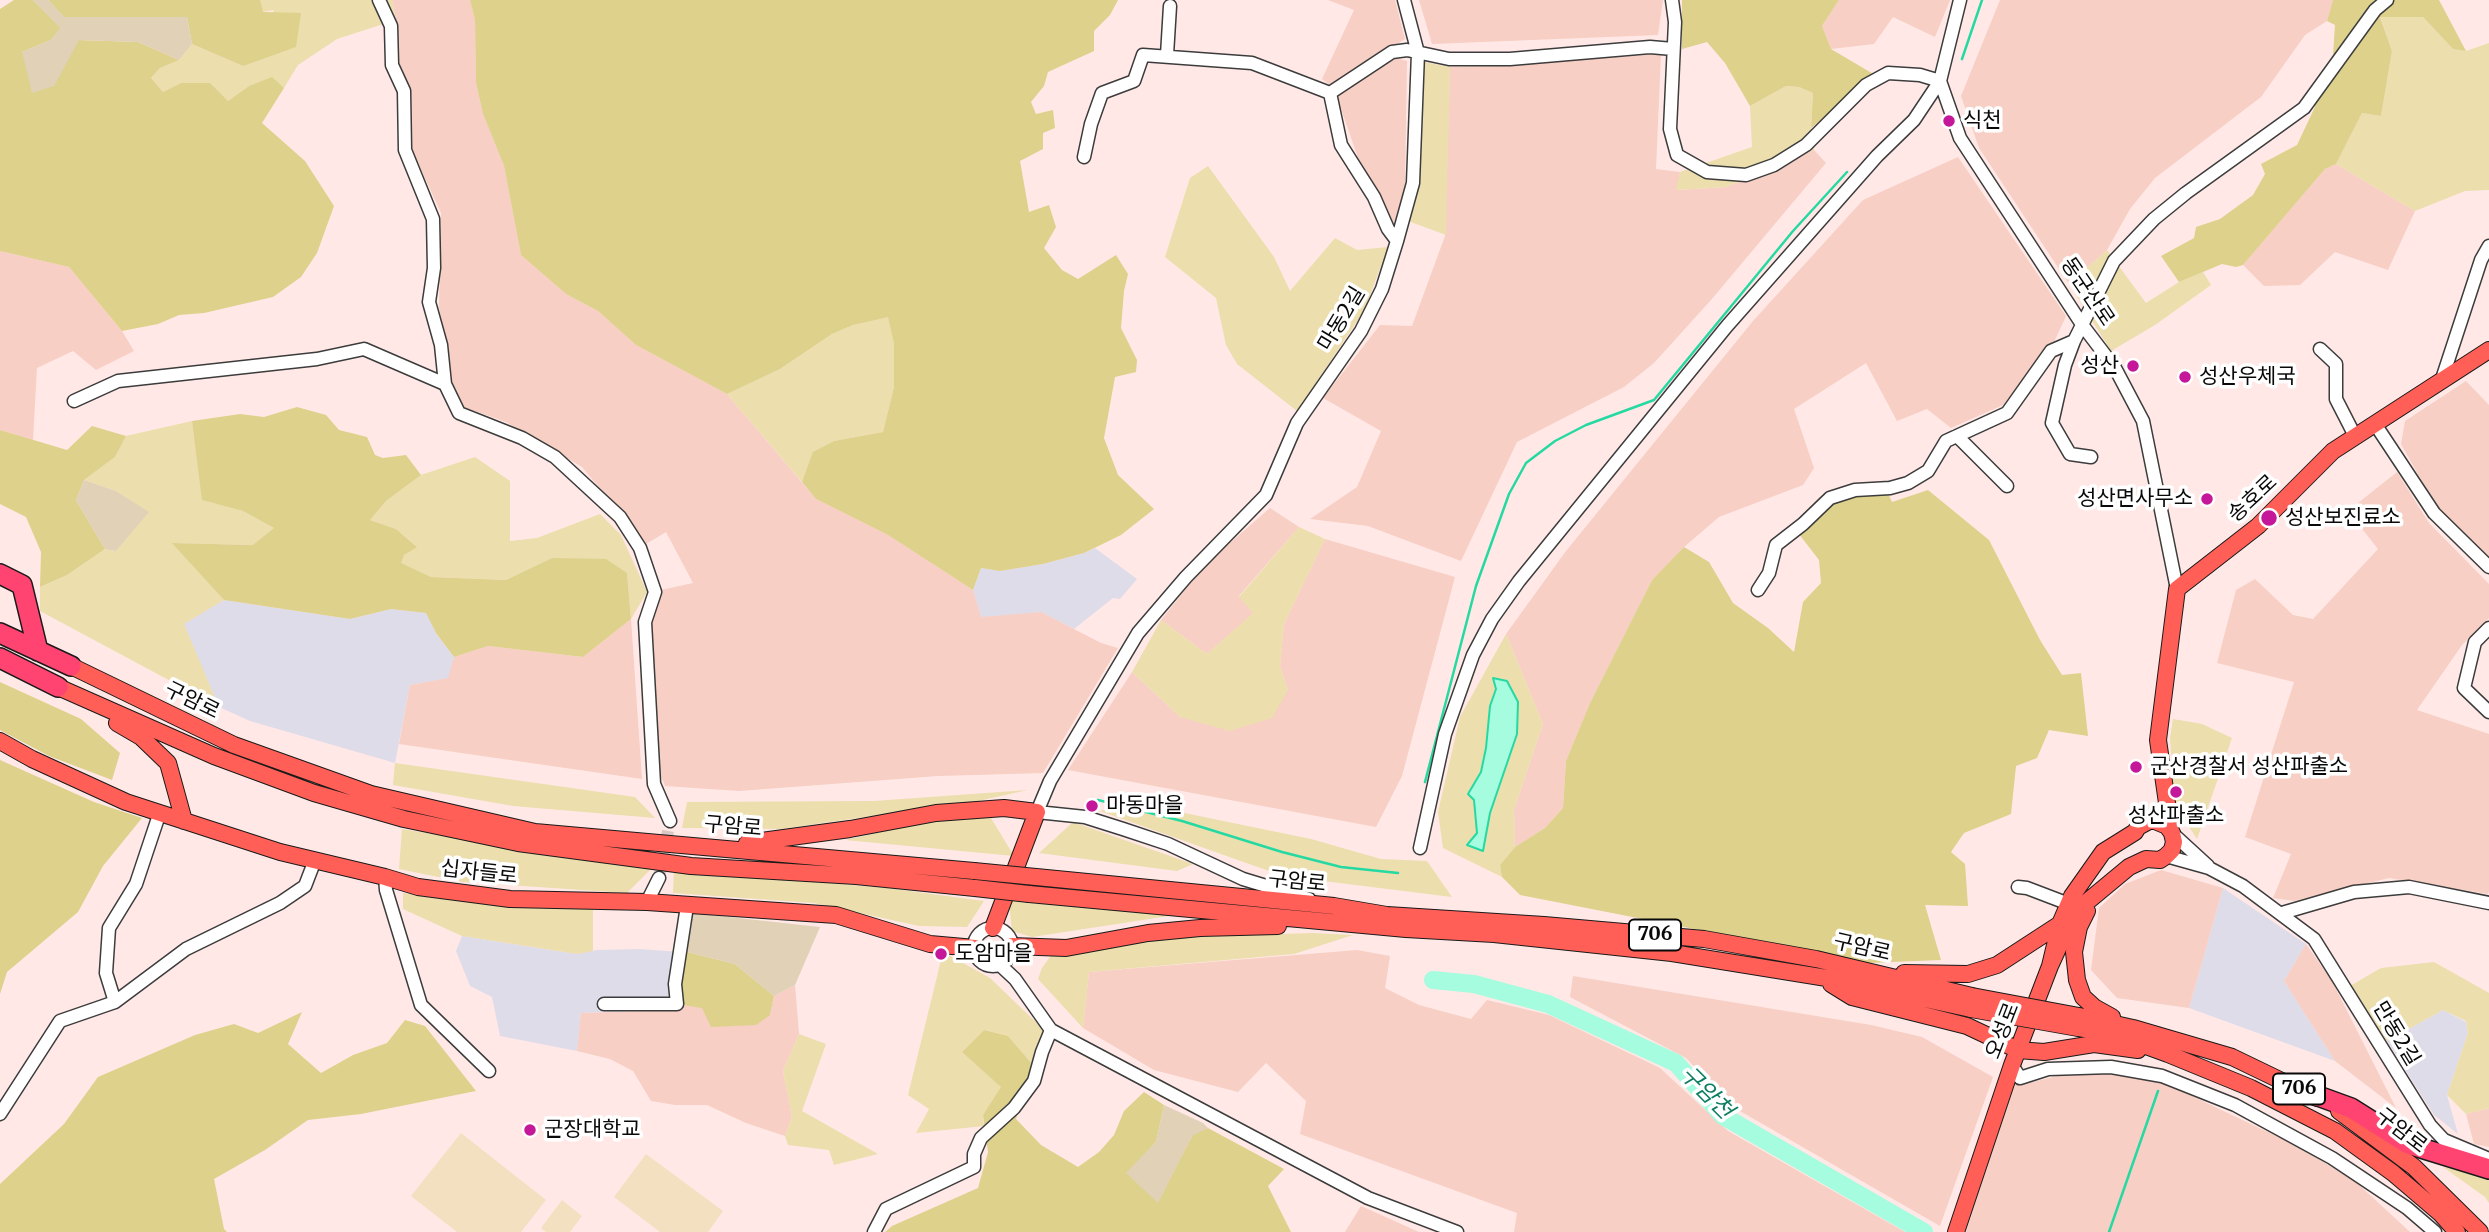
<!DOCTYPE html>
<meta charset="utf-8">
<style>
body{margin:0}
canvas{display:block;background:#ffe8e6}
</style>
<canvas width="2489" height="1232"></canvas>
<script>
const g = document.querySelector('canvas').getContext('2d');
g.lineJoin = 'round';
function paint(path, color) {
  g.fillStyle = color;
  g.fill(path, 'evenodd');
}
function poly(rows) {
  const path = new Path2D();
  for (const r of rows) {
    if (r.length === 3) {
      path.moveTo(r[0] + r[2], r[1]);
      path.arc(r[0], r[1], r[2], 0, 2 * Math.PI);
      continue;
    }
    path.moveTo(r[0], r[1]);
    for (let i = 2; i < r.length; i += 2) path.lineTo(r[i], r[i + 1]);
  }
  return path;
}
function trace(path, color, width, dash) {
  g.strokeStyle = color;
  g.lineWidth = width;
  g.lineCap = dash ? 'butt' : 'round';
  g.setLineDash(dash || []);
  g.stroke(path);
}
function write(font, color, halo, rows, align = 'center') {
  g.font = font + ' Merriweather,"Noto Sans KR",serif';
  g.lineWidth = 7;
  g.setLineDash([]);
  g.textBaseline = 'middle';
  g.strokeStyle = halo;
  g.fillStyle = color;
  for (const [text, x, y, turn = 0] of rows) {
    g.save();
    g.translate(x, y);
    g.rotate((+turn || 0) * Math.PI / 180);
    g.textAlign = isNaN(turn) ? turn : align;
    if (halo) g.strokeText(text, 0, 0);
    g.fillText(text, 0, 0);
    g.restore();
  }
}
const industrial = poly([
 [1095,548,1137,579,1120,599,1113,598,1074,629,1041,612,981,618,973,590,981,568,1000,571,1043,564,1084,553],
 [224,600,350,619,391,609,427,613,436,633,454,657,449,678,410,685,395,763,250,721,219,707,183,624],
 [2223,888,2306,944,2284,981,2335,1061,2189,1008],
 [462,936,577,954,597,950,640,949,680,952,682,1010,581,1013,577,1051,500,1036,492,997,470,986,456,951],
 [2443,1010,2466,1022,2468,1033,2447,1095,2458,1134,2434,1115,2387,1041]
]);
const farmland = poly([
 [392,0,470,0,475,20,476,83,483,114,504,166,521,255,566,294,598,311,636,345,727,394,816,499,888,535,973,590,981,617,1041,612,1101,643,1118,648,1043,773,938,776,739,791,665,786,658,769,650,628,661,590,693,583,666,532,646,544,582,467,506,422,464,407,451,380,439,307,441,213,412,150,409,95,399,64,396,20],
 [1328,0,1395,0,1405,39,1331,86,1322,79,1354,10],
 [1419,0,1663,0,1658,35,1432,44],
 [1839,0,1950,0,1935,37,1893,17,1874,44,1831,49,1822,26],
 [2000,0,2333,0,2327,21,2305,35,2261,97,2155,178,2130,209,2107,250,2069,284,1979,148,1961,96],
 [1661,54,1656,169,1680,172,1677,190,1726,187,1814,150,1826,163,1711,300,1654,363,1624,387,1517,442,1461,561,1368,526,1310,519,1357,487,1381,431,1323,398,1380,325,1412,326,1445,236,1450,67,1493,66],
 [1395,58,1407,61,1405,186,1394,224,1358,158,1337,97],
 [1958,157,2066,316,2055,340,2003,405,1951,428,1927,409,1897,421,1866,363,1794,409,1814,468,1803,485,1719,517,1684,547,1652,580,1590,703,1566,761,1563,808,1545,828,1515,847,1514,810,1543,724,1506,634,1566,551,1753,321,1863,200],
 [2336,164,2415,211,2388,270,2335,252,2300,285,2264,286,2243,265,2325,169],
 [0,251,69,267,122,331,134,351,96,370,73,351,37,368,33,440,0,430],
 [2466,381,2489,405,2489,559,2437,508,2401,444,2405,421],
 [2397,472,2429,523,2489,584,2489,618,2462,645,2417,710,2489,734,2489,891,2488,894,2389,878,2294,901,2273,898,2291,854,2245,837,2294,682,2217,663,2236,590,2255,579,2293,615,2313,619,2378,549,2348,511],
 [1270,508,1299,527,1239,596,1254,613,1207,654,1161,620,1208,562],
 [1325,539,1455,577,1402,776,1376,827,1068,770,1132,672,1180,717,1288,690,1280,666,1284,624],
 [631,619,642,779,399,744,410,685,448,678,454,657,488,646,583,657],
 [2161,870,2223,888,2189,1008,2117,998,2091,970,2099,908,2125,884],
 [2306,944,2332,981,2396,1108,2335,1061,2284,981],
 [1357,950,1390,956,1385,988,1419,1005,1471,1019,1487,1000,1549,1015,1660,1068,1728,1131,1905,1232,1514,1232,1517,1213,1300,1134,1306,1101,1266,1063,1238,1092,1154,1070,1083,1028,1089,972],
 [1573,976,1871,1025,1922,1037,1993,1077,1940,1226,1733,1107,1686,1058,1570,997],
 [795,985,799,1034,783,1071,792,1117,785,1136,746,1123,707,1105,675,1105,651,1101,633,1071,610,1059,577,1051,581,1013,681,1010,682,1005,770,1015,774,996],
 [2111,1074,2167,1084,2299,1147,2357,1183,2410,1232,1966,1232,2014,1081,2033,1082,2057,1076],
 [2489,1108,2489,1147,2474,1144,2466,1114],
 [1361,1206,1419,1232,1345,1232]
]);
const green = poly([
 [260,0,392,0,396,20,337,39,298,65,284,88,272,78,249,86,228,101,181,83,163,92,151,78,160,68,179,60,192,44,243,66,274,10,262,12],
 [2380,16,2423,17,2453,49,2466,51,2489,43,2489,190,2465,191,2415,211,2336,164,2362,113,2381,116,2392,51],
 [1424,62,1450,67,1446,235,1408,221,1422,141],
 [1786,86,1799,87,1813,93,1811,128,1814,150,1726,187,1676,190,1680,172,1752,147,1750,106],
 [1208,166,1274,257,1290,291,1335,238,1357,250,1388,247,1364,311,1297,411,1237,364,1226,345,1216,298,1165,257,1190,178],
 [2107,250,2146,303,2179,282,2203,272,2211,285,2155,325,2111,351,2069,284],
 [888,316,894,344,894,387,883,432,834,441,814,452,802,482,727,394,780,369,832,334,853,325],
 [192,421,203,500,243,511,274,528,254,545,173,543,224,600,184,624,219,707,40,611,40,587,67,575,105,549,116,551,148,512,116,491,84,480,115,457,126,436],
 [475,457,510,481,510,541,537,538,600,514,621,535,647,592,631,619,627,573,552,558,506,580,431,577,400,563,404,555,416,546,396,529,370,520,386,501,421,475],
 [1299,527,1325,539,1284,624,1280,666,1288,690,1272,718,1230,731,1180,717,1132,672,1161,620,1207,654,1253,613,1239,597],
 [1506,634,1543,724,1514,810,1515,847,1500,865,1502,877,1443,848,1438,812,1460,717],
 [2173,719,2202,724,2232,738,2197,839,2174,804,2170,738],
 [395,763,635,797,655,818,513,806,393,785],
 [1028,790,978,801,781,829,682,828,687,802,874,801],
 [1131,802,1311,839,1381,859,1427,861,1452,897,1283,876,1100,811],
 [991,818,1014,856,845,840,940,819],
 [1073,822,1193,864,1177,871,1039,853],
 [402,829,652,868,627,893,463,882,399,869],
 [674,870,887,888,984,901,967,927,919,926,814,903,673,893],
 [403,893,593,909,593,951,577,954,462,936,403,909],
 [1009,901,1182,914,1032,937,1012,931],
 [1313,933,1353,935,1294,954,1089,972,1083,1028,1038,979,1042,968,1052,954,1157,938],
 [943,952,990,978,1043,1029,1033,1065,1008,1036,984,1030,962,1052,1002,1087,983,1115,984,1126,916,1133,929,1109,908,1095],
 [2434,962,2489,993,2489,1108,2466,1114,2447,1095,2468,1033,2466,1021,2443,1010,2387,1041,2350,986,2381,968],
 [799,1034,826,1044,802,1111,878,1154,834,1165,829,1150,788,1145,785,1136,792,1117,783,1071],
 [2443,1167,2489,1177,2489,1203,2485,1197]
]);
const forest = poly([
 [14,0,33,0,61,28,51,40,22,52,54,85,78,40,138,42,179,60,160,68,151,78,163,92,181,83,210,83,228,101,249,86,272,77,284,88,262,123,305,161,334,206,317,253,301,277,273,297,204,313,179,315,158,324,122,331,69,267,0,251,0,9],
 [48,0,260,0,263,12,301,13,296,47,243,66,192,44,187,17,64,17],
 [470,0,1118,0,1110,15,1094,31,1094,51,1048,72,1044,86,1031,102,1036,114,1053,110,1055,128,1043,133,1043,149,1020,161,1029,212,1049,205,1056,227,1044,248,1062,270,1078,279,1116,255,1128,274,1124,291,1121,328,1137,360,1136,372,1115,377,1104,438,1118,475,1154,509,1121,535,1084,553,1043,564,1000,571,981,568,973,590,888,535,816,499,802,482,813,452,834,441,883,432,894,387,894,344,888,317,853,325,832,334,780,369,727,394,636,345,598,311,566,294,521,255,504,166,483,114,476,83,475,20],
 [1682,0,1839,0,1822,26,1831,49,1875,75,1811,128,1813,93,1799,87,1786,86,1750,106,1725,63,1707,42,1682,49],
 [2333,0,2439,0,2466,51,2453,49,2423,17,2380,17,2392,51,2381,116,2362,113,2336,164,2325,169,2243,265,2236,267,2222,264,2179,282,2161,256,2194,238,2196,227,2220,219,2253,195,2265,174,2261,164,2297,145,2314,109,2333,55,2335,25,2327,21],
 [297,407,326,415,339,430,367,437,375,455,383,458,406,455,421,475,386,501,370,520,396,529,417,547,404,555,401,563,431,577,506,580,552,558,606,559,627,573,631,619,583,657,488,646,454,657,436,633,426,613,391,609,350,619,224,600,172,543,253,545,274,528,243,511,202,500,192,421,240,414,264,417],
 [92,426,126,436,115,457,84,480,76,500,105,549,67,575,40,587,41,552,26,517,0,504,0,430,67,450],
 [1886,489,1892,502,1928,490,1989,540,2040,640,2062,675,2081,673,2088,736,2049,730,2037,758,2016,766,2011,814,1964,833,1951,852,1965,864,1968,906,1925,905,1941,960,1868,963,1520,895,1502,877,1500,865,1515,847,1545,828,1563,808,1566,761,1590,703,1652,580,1684,547,1709,562,1733,603,1768,628,1794,652,1803,602,1821,583,1819,560,1792,525,1821,496],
 [0,682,81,719,120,753,112,780,49,756,0,730],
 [0,760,94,802,142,818,103,866,78,912,7,972,0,994],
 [687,952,735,964,774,996,770,1015,756,1025,711,1027,702,1008,682,1005,680,959],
 [302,1012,288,1044,321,1073,353,1055,387,1043,405,1020,425,1026,476,1091,361,1114,308,1120,265,1150,214,1179,224,1229,227,1232,0,1232,0,1184,64,1124,98,1077,195,1035,234,1024,258,1033],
 [984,1030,1008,1036,1033,1065,1016,1119,1041,1145,1078,1167,1099,1152,1114,1135,1124,1111,1144,1092,1164,1105,1156,1142,1127,1173,1158,1202,1193,1134,1208,1128,1284,1169,1268,1186,1291,1232,885,1232,892,1226,978,1188,988,1152,983,1115,1001,1087,962,1052]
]);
const cemetery = poly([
 [33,0,48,0,64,17,187,17,192,44,179,60,138,42,79,40,54,86,32,93,22,52,51,40,60,28],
 [84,480,116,491,149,512,116,551,105,549,76,500],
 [692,913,820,927,795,985,774,996,735,964,687,952],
 [1164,1105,1203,1123,1208,1128,1192,1136,1158,1203,1126,1173,1156,1142]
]);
const pitch = poly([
 [461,1133,546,1200,521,1232,457,1232,411,1196],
 [646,1154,723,1211,708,1232,660,1232,614,1197],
 [562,1200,582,1216,570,1232,546,1232,541,1228]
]);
const water = poly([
 [1493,678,1507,681,1518,702,1517,734,1490,813,1483,851,1467,845,1477,833,1474,800,1468,794,1481,772,1486,748,1490,706,1496,689,1493,678]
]);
const stream = poly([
 [1962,59,1982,0],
 [1425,782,1476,586,1509,494,1526,463,1555,441,1586,425,1654,400,1793,231,1847,172],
 [1098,800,1182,821,1282,852,1341,867,1398,873],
 [2109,1232,2158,1091]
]);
const river = poly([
 [1433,980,1474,984,1548,1004,1676,1063,1723,1116,1924,1232]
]);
const minorTunnel = poly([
 [659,878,670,821]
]);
const minor = poly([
 [379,0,391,26,392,65,404,91,405,150,433,219,434,268,429,302,441,345,445,384],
 [1960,0,1940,81,1960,138,2083,326,2115,368,2143,421,2177,589],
 [1167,55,1170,6],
 [1330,93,1392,52,1407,50,1449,59,1510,59,1650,47,1673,49],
 [1084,157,1091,124,1102,93,1134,81,1143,55,1252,63,1330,93,1341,145,1374,197,1388,229,1397,241,1382,289,1361,331,1297,423,1266,495,1186,577,1138,633,1050,781,1037,812,1085,817,1123,829,1168,844,1243,879,1309,899],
 [1397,241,1413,183,1418,53,1404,0],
 [2320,349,2336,364,2336,399,2355,436],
 [2441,382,2481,260,2489,246],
 [74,401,118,381,317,359,364,349,445,384,459,413,522,438,555,457,620,517,640,548,655,592,645,622,654,784,670,821],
 [2375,424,2434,513,2489,567],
 [1957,436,2007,486],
 [2091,457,2070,454,2052,423,2065,365,2074,341,2114,261,2154,219,2186,193,2304,108,2375,10,2387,0],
 [1758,590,1769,573,1776,545,1803,524,1830,498,1855,490,1890,488,1908,483,1928,471,1946,441,2007,413,2051,351,2074,341],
 [2489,628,2475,642,2464,688,2489,712],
 [2172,833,2208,866],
 [1420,848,1445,734,1473,655,1492,619,1519,581,1727,326,1877,156,1914,120,1940,81,1920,75,1888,73,1866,85,1806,145,1774,165,1746,175,1707,172,1677,155,1670,129,1675,22,1672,0],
 [2166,856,2209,868,2243,886,2314,939,2430,1125,2444,1140,2489,1159],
 [385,877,386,890,421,1005,489,1071],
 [2018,887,2027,888,2069,904],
 [647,902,659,878],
 [2282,913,2354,892,2409,887,2489,903],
 [993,947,19],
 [1000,965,1015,979,1051,1030,1368,1198,1457,1232],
 [115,1002,106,973,109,928,136,884,160,812],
 [604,1004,677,1004,675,984,687,906],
 [2012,1065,2020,1078,2048,1069,2111,1067,2162,1076,2235,1105,2332,1158,2407,1208,2435,1232],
 [0,1114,60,1021,115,1002,186,949,280,903,305,886,315,860],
 [874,1232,886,1209,974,1167,974,1154,981,1138,1014,1108,1034,1081,1042,1052,1051,1030]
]);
const major = poly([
 [71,666,234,745,371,794,535,832,974,871],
 [58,687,214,756,314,793,404,819,518,843,691,866,856,876,975,888],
 [117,723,141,737,168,763,184,821],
 [0,741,32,759,126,802,280,852,385,877,418,887,510,899,647,902,836,915,930,944,975,948],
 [2171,831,2158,740,2177,589,2258,526,2333,451,2489,350],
 [747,843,850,829,936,813,1004,808,1037,812,993,928],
 [1036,877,1334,906,1387,915,1544,925,1704,939,1816,959,1972,996],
 [1029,894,1406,929,1494,934,1672,953,1833,979,1971,1009],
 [2087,911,2079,927,2074,952,2077,980,2083,997,2094,1007,2112,1017],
 [1012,946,1066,948,1148,933,1200,928,1278,926],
 [1904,973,1968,974,1997,965,2060,924],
 [1831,984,1852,997,1967,1026,2018,1050,2044,1052,2094,1044,2138,1050],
 [2079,1016,2133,1028,2232,1057,2317,1098],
 [2078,1028,2116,1035,2168,1054,2251,1088,2335,1131,2393,1173,2441,1214,2457,1232],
 [2339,1111,2414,1167,2480,1232],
 [1956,1232,2012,1065,2050,966,2060,924,2072,896,2103,852,2135,832,2138,827,2149,821,2155,821,2167,826,2172,833,2174,842,2172,850,2166,856,2160,860,2146,859,2129,867,2082,906,2071,920,2050,966]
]);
const highway = poly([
 [0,574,22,585,38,651],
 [0,633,71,666],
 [0,658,58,687],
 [2307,1092,2351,1108,2408,1144,2489,1169]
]);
const majorBridge = poly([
 [974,871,1036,877],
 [975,888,1029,894],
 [1972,996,2079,1016],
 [1971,1009,2078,1028]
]);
const markers = [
 [1949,121,7,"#c41799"],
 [2133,366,7,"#c41799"],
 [2185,377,7,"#c41799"],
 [2207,499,7,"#c41799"],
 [2269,518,9,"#c41799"],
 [2136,767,7,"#c41799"],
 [2176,792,7,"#c41799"],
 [1092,806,7,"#c41799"],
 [941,954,7,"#c41799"],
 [530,1130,7,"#c41799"]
];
const shields = [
 [1655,935,52],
 [2299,1089,52]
];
const shieldNames = [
 ["706",1655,935],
 ["706",2299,1089]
];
const poiNames = [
 ["식천",1963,121],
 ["성산",2119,366,"right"],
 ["성산우체국",2199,377],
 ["성산면사무소",2193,499,"right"],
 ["성산보진료소",2285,518],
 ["군산경찰서 성산파출소",2150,767],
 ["마동마을",1106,806],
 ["성산파출소",2176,816,"center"],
 ["도암마을",955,954],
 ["군장대학교",544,1130]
];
const streetNames = [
 ["동군산로",2087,292,56],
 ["마동2길",1342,319,-59],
 ["송호로",2253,499,-43],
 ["구암로",192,701,26],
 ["구암로",733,827,5],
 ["십자들로",479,873,6],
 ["구암로",1297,882,6],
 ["구암로",1862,948,13],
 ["오성로",2003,1031,-69],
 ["만동2길",2396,1034,59],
 ["구암로",2401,1131,38]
];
const waterNames = [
 ["구암천",1706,1093,45]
];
paint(industrial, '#dfdcea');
paint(farmland, '#f7cfc4');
paint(green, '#ecdead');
paint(forest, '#ded18b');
paint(cemetery, '#e1d1b7');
paint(pitch, '#f2e0c0');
paint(water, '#a5fcdf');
trace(water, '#26d9a2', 2);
trace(stream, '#26d9a2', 2.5);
trace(river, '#a5fcdf', 18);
trace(minorTunnel, '#dac7c5', 12, [12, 6]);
trace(minor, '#3c3c3c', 15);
trace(major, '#1a1a1a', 18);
trace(highway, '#1a1a1a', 22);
trace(minor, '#fff', 12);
trace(major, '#ff5f56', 16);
trace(highway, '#ff4472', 19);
trace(majorBridge, '#1a1a1a', 18, []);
trace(majorBridge, '#ff5f56', 16);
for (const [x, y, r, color] of markers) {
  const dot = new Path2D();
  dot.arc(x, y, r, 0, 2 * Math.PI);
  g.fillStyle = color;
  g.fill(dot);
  trace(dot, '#fff', 2.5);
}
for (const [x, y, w] of shields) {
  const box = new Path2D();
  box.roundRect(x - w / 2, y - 15.5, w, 31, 5);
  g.fillStyle = '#fff';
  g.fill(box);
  trace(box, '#090909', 2);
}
write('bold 19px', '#090909', null, shieldNames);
write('21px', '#090909', '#fff', poiNames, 'left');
write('21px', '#090909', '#fff', streetNames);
write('italic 23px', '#0c7f60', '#fff', waterNames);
</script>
